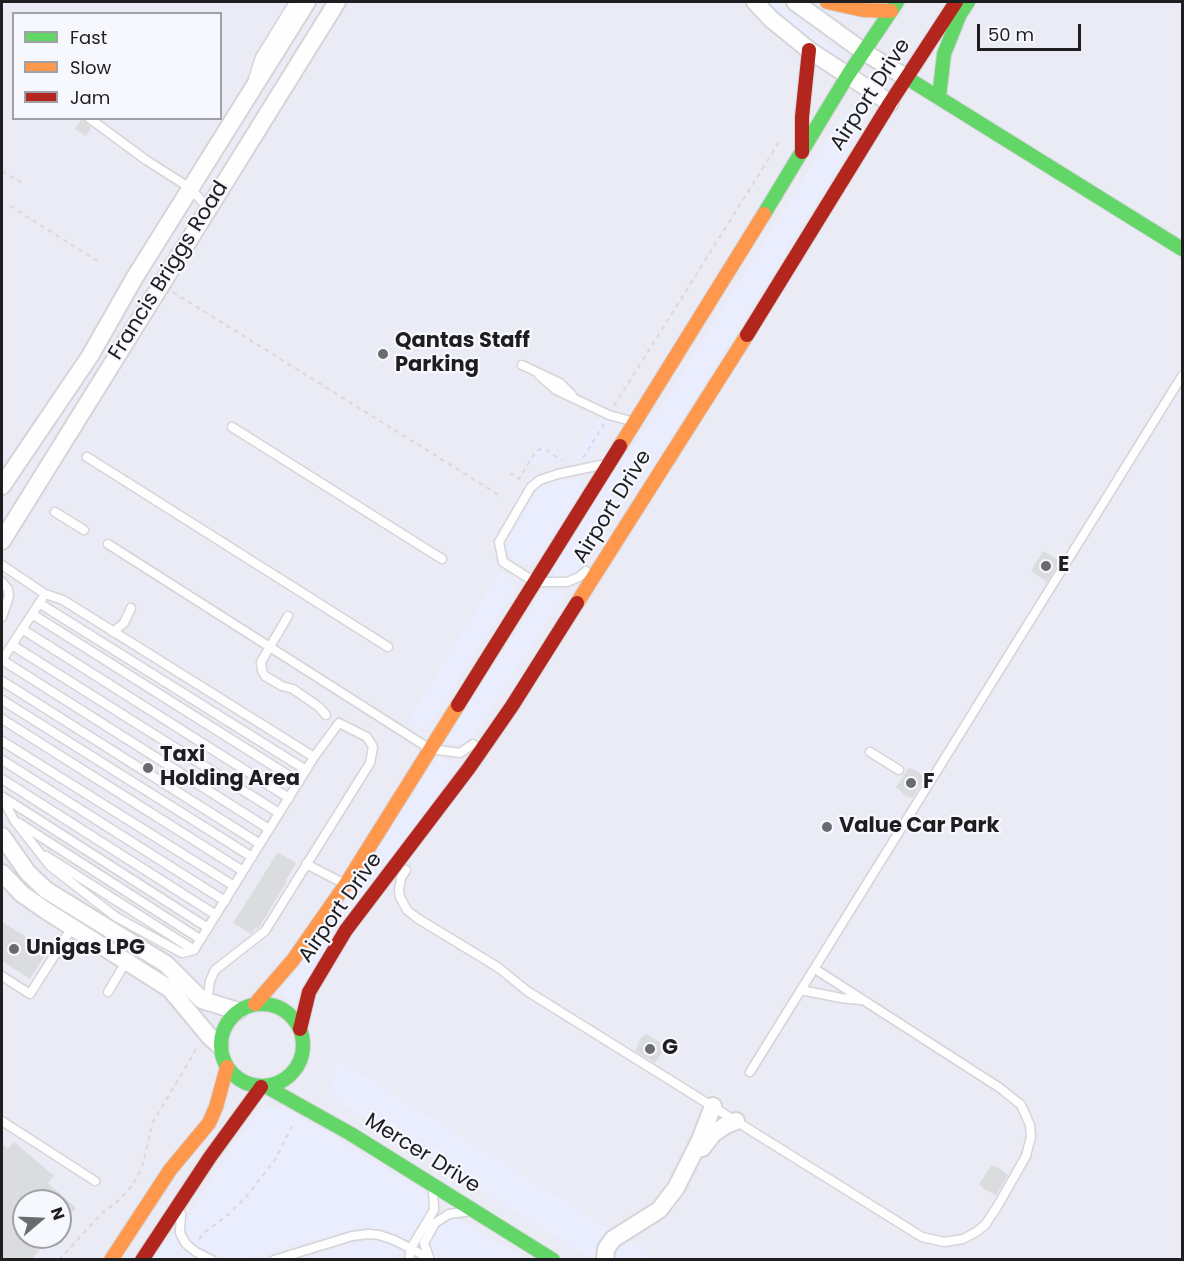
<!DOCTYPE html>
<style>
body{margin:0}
#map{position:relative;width:1184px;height:1261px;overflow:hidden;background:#f8f9fc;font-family:Poppins,sans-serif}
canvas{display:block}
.frame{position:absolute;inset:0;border:3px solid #1e1e21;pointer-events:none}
.legend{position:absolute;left:12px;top:12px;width:210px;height:108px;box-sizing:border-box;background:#f6f8fe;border:2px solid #a0a1a6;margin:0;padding:8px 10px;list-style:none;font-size:18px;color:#1e1e21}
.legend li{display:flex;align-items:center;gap:12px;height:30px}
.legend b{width:30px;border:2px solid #a0a1a6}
.north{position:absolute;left:12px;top:1189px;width:60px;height:60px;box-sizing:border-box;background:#f6f8fe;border:2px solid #a0a1a6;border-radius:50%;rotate:71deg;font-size:16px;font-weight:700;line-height:24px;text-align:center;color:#1e1e21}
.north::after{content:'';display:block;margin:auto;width:21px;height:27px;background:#6a6b6e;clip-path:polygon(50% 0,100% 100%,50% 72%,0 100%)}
.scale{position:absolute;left:977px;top:24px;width:104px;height:27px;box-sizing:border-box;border:3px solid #1e1e21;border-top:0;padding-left:8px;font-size:18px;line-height:21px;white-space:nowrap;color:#1e1e21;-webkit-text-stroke:4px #f6f8fe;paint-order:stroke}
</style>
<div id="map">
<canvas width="1184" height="1261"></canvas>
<div class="frame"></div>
<ul class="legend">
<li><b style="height:8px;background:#63d668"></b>Fast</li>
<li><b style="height:8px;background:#ff974d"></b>Slow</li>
<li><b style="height:8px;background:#b3261e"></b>Jam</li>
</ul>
<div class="north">N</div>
<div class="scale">50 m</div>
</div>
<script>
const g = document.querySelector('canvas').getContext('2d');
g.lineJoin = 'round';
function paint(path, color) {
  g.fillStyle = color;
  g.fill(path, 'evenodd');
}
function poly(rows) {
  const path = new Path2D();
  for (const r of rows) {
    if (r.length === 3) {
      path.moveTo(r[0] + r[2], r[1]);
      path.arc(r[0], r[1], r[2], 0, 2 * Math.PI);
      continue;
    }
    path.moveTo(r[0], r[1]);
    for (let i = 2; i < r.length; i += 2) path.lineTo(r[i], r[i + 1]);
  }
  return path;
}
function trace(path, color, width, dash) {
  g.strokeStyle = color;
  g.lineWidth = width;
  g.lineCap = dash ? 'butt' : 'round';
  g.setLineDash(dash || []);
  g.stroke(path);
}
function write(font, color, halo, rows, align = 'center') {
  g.font = font + ' Poppins,sans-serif';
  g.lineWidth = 4.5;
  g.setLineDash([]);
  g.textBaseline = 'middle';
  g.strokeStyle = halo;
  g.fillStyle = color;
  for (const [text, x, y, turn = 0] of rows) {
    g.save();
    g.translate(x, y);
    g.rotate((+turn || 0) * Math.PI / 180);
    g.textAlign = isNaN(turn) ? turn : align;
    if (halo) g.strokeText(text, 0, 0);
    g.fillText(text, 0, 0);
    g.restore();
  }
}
const built = poly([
 [2,2,1182,2,1182,1259,2,1259],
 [14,14,220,14,220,118,14,118],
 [24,1201,60,1201,60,1237,24,1237]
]);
const green = poly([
 [767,2,776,2,805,28,840,53,837,58,817,46,781,16],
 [858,101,869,107,861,131,664,448,639,477,584,565,574,574,555,577,552,569,617,465,654,418,839,122],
 [598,417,614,423,594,453,585,459,571,460],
 [539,444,564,459,564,464,542,461,530,464,527,462],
 [581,477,581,492,536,561,528,564,515,562,511,558,507,547,509,537,537,492,541,487,553,481,570,480],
 [505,573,511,580,515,590,429,727,421,728,416,727,408,721,498,574],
 [543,590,566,591,566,593,474,735,464,744,450,745,447,737],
 [437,757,459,763,294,1004,280,993],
 [338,1059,657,1259,592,1259,329,1096],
 [274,1107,285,1108,428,1194,430,1202,430,1209,411,1239,403,1239,396,1233,380,1228,361,1227,246,1259,228,1258,201,1248,191,1242,186,1232,186,1222,218,1168,259,1110],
 [454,1219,465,1222,525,1259,442,1259,431,1253,429,1246,430,1239,441,1224],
 [174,1232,177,1240,184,1249,201,1259,151,1260],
 [368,1241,384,1242,401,1249,395,1259,298,1259]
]);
const building = poly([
 [82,118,91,128,86,136,75,129],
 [1043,551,1060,561,1047,582,1031,571],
 [909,768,915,770,925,778,912,798,906,796,896,787],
 [278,852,296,863,286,880,287,881,258,929,256,928,251,934,233,923],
 [2,922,48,950,30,979,2,961],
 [646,1034,666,1046,655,1063,635,1051,641,1038],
 [14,1142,54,1176,48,1183,76,1208,60,1226,60,1201,24,1201,24,1237,50,1237,31,1260,2,1260,2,1143,8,1149],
 [992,1165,999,1168,1008,1175,996,1195,984,1189,979,1184]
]);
const path = poly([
 [2,171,24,184],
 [10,206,99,262],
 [173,292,502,497],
 [614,406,781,139],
 [583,458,604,424],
 [510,475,512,474,519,479,536,451,541,449,546,450,562,461],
 [199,1239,205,1232,229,1214,245,1198,275,1160,294,1122],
 [59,1260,102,1213,118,1201,132,1186,142,1167,153,1122,194,1053,196,1046]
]);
const lane = poly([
 [253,79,260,57,294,2],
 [89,118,146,160,190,188,208,208],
 [522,365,560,383,572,395],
 [539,375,556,390,609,415,631,421],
 [232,427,442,559],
 [87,457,388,647],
 [55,512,84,530],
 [108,544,430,749,460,753,473,744],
 [2,565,45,594,63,600,314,757],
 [586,571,579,577,567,582,535,582,503,562,499,542,531,487,540,480,558,474,601,465],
 [2,582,8,589,9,596,2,617],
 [39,603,306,770],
 [32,614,299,782],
 [288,616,261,662,262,671,265,676,282,686,293,689,319,707,326,715],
 [22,629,289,798],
 [113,632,124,623,131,608],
 [12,645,279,813],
 [2,660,269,829],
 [2,660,42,599],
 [2,681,260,844],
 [2,700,252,857],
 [2,719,243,871],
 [2,741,234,886],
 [870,752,899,770],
 [2,760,225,901],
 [2,779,216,915],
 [2,797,14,820,50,866,116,917,182,953,194,950,314,757,339,723,367,737,373,747,370,763,265,931,215,970,210,981,207,1003],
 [3,797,208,928],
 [19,823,200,939],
 [46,856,194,950],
 [306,864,343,883],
 [406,870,401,878,399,890,400,897,407,910,417,918,499,968,527,991,922,1237,944,1242,963,1239,976,1232,985,1225,997,1207,1026,1156,1031,1137,1030,1125,1021,1105,1000,1088,815,969],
 [2,976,30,994,73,926],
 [801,990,841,998,861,1000],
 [108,992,126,962],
 [750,1072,1182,376],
 [2,1121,95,1181],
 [181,1214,180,1233,186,1244,196,1252,212,1260],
 [429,1257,424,1243,435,1223,449,1214,465,1212],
 [274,1260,352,1236,369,1234,379,1235,394,1240,429,1258],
 [409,1260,411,1248,434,1210,433,1189]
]);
const street = poly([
 [755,2,771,19,809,50,890,103],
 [795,2,864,52,907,78],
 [2,486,90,356,135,277,307,2],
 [2,541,337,2],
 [2,836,28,873,46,890,166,964,202,1000,238,1011],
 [2,873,22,894,45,910,170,989,209,1036,220,1046],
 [702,1148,713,1134,726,1125,736,1121],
 [605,1260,606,1249,613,1239,659,1210,676,1188,700,1140,713,1106]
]);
const fast = poly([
 [907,78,1182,249],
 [939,97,944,54,960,14,968,2],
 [764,214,848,75,897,2],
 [262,1045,41],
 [267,1087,351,1134,553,1260]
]);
const slow = poly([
 [827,2,863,10,891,11],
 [620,446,764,214],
 [577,603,747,335],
 [255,1004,293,960,346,884,458,705],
 [111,1260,170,1170,209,1123,216,1107,227,1067]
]);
const jam = poly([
 [802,152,802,117,809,50],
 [747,335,890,103,956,2],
 [458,705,620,446],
 [300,1029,309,992,346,930,469,768,512,706,577,603],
 [142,1260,210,1157,261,1087]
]);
const markers = [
 [383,354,6,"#6a6b6e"],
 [1046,566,6,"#6a6b6e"],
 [148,768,6,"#6a6b6e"],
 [911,783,6,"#6a6b6e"],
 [827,827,6,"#6a6b6e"],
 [14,949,6,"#6a6b6e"],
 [650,1049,6,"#6a6b6e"]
];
const streetNames = [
 ["Airport Drive",871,95,-57],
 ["Francis Briggs Road",169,271,-58],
 ["Airport Drive",613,507,-58],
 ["Airport Drive",341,908,-55],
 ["Mercer Drive",422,1154,32]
];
const poiNames = [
 ["Qantas Staff",395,342],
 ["Parking",395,366],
 ["E",1058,566],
 ["Taxi",160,756],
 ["Holding Area",160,780],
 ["F",923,783],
 ["Value Car Park",839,827],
 ["Unigas LPG",26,949],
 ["G",662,1049]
];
paint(built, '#eaebf4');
paint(green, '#eaedfd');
paint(building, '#dbdcde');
trace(lane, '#d4d5d8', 11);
trace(street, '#d4d5d8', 20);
trace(fast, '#d4d5d8', 16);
trace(slow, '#d4d5d8', 16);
trace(jam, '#d4d5d8', 16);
trace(path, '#d9d9db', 2, [4.5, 4.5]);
trace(lane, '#fefeff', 8);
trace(street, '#fefeff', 16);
trace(fast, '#63d668', 14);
trace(slow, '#ff974d', 14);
trace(jam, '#b3261e', 14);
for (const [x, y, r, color] of markers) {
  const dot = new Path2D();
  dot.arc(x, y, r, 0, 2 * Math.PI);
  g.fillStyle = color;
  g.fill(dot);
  trace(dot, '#f6f8fe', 2);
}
write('21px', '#1e1e21', '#f6f8fe', streetNames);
write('bold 21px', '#1e1e21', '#f6f8fe', poiNames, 'left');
</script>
